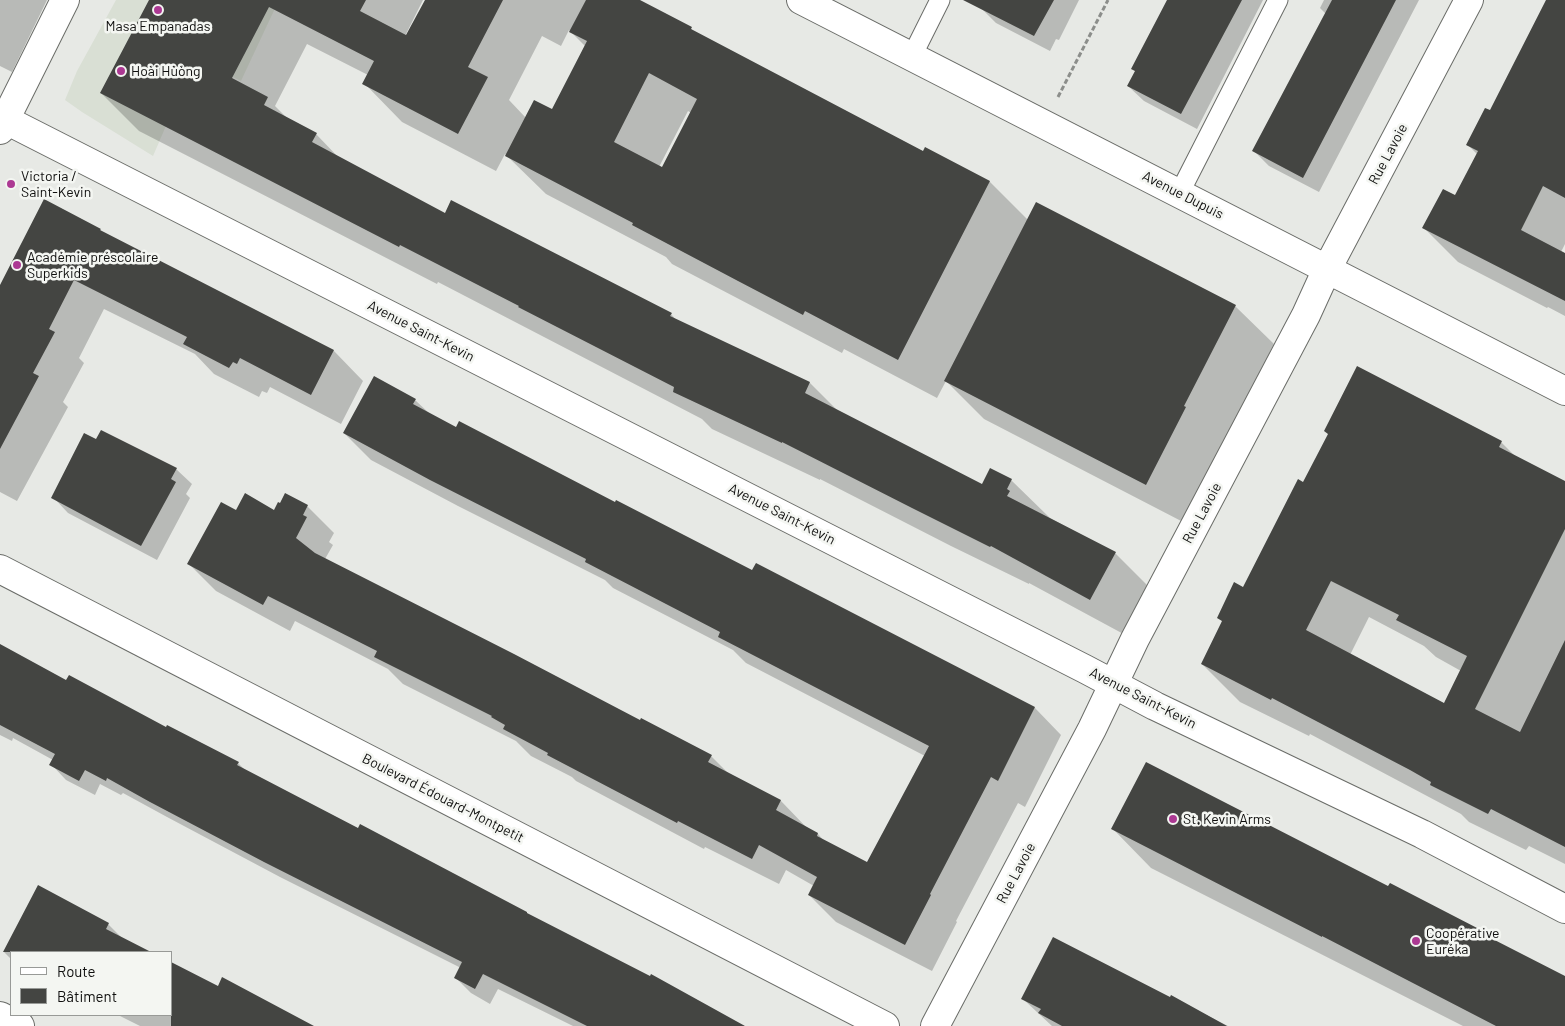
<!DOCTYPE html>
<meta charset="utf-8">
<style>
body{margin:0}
#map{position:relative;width:1565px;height:1026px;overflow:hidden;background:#e7e9e5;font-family:Barlow,sans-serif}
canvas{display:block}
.legend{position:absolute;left:10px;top:951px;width:162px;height:65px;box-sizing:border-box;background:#f4f6f2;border:1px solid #989a97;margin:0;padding:6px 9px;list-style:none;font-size:15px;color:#0f0f0e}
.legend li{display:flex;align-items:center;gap:10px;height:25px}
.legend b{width:25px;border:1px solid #989a97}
</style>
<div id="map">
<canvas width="1565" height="1026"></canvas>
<ul class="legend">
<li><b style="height:6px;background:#fff"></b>Route</li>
<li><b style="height:14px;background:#444542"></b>Bâtiment</li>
</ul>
</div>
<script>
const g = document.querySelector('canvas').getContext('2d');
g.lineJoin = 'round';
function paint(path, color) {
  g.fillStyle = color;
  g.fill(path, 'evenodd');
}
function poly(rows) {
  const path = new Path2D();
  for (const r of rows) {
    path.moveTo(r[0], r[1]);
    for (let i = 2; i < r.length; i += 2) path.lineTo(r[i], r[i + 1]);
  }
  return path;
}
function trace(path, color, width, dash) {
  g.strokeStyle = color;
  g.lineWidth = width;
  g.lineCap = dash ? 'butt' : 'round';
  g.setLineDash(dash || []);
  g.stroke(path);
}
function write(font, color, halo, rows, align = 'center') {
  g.font = font + ' Barlow,sans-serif';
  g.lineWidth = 5;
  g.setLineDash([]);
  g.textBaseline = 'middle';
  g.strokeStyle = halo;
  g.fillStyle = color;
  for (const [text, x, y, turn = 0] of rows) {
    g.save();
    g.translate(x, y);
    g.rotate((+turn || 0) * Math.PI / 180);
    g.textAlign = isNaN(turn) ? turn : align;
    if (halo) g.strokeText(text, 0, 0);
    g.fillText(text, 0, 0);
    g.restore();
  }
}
const built = poly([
 [116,0,279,0,241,81,195,59,153,156,82,112,65,100,77,71]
]);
const shadow = poly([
 [0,0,47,0,12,72,0,66],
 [150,0,423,0,405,36,407,37,426,0,637,0,691,29,696,33,924,152,925,149,990,182,1028,220,1235,306,1274,344,1222,446,1185,523,984,419,946,381,937,398,844,349,842,353,672,264,666,257,546,194,505,154,496,171,402,122,364,83,368,75,307,44,275,106,289,120,316,134,339,158,445,214,671,314,677,321,810,383,839,412,983,486,1011,480,1050,518,1115,553,1153,591,1129,637,1029,583,1029,584,951,546,820,479,820,480,712,429,702,419,438,282,437,284,139,131,101,93],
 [569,30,585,46,553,111,526,118,509,100,542,36,561,46],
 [688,111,691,113,662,169,659,167],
 [985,0,1079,0,1059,40,1056,39,1050,51,996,23,981,8],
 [1173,0,1263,0,1197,129,1144,101,1128,86,1136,72,1132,68],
 [1324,0,1419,0,1319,192,1269,166,1254,151,1326,14,1320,8],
 [1547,0,1565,0,1565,244,1561,252,1565,254,1565,316,1548,307,1547,308,1458,262,1424,228,1455,197,1478,155,1468,145,1490,112],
 [100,230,104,234,334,351,363,381,341,424,270,387,267,393,262,391,259,397,214,374,195,354,104,309,79,358,84,363,63,402,68,407,17,501,0,492,0,287],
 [415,400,430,414,456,429,616,503,753,572,756,564,1035,708,1061,735,1025,807,1018,803,956,921,957,922,932,971,836,922,809,895,814,886,786,870,779,884,705,847,704,849,576,781,572,777,531,756,516,741,403,684,388,669,295,621,290,631,216,591,189,564,236,512,274,511,307,506,334,533,329,542,333,545,325,559,640,721,711,756,730,775,781,801,807,828,807,829,818,834,825,842,868,864,925,756,746,663,733,650,613,588,605,580,458,506,371,460,344,433],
 [1501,442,1516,457,1565,482,1565,864,1529,846,1526,850,1469,822,1461,814,1310,734,1309,736,1240,702,1202,664,1303,484],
 [1369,617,1424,646,1436,657,1461,671,1445,704,1350,655],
 [176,469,192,484,186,494,190,498,157,560,68,513,53,497],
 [0,646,67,682,238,763,245,770,359,829,744,1026,573,1026,498,989,490,1004,471,993,456,978,461,968,280,877,167,817,123,793,121,795,100,784,95,795,66,780,51,764,53,760,13,738,12,741,0,735],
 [1113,829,1389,888,1478,930,1484,936,1565,978,1565,1026,1463,1026,1151,868],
 [108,924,123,939,148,952,11,952,11,959,4,952],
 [218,988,303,1026,140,1026,118,1015,171,1015],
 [1171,997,1228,1026,1052,1026,1023,999,1170,999]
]);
const building = poly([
 [149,0,366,0,360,11,406,35,425,0,503,0,468,67,488,77,458,134,362,84,374,61,269,7,232,78,268,97,264,105,317,133,312,142,445,213,451,200,672,313,670,316,810,382,805,393,982,484,990,468,1012,479,1007,489,1010,491,1007,496,1116,552,1090,600,991,546,990,547,912,508,782,442,782,443,673,392,674,387,518,307,519,306,400,245,399,247,100,93],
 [586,0,640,0,692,27,691,29,923,151,925,147,990,181,898,360,805,311,803,315,738,281,632,225,633,223,505,156,534,100,552,109,587,41,569,32],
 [649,73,697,99,662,167,614,142],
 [963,0,1054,0,1034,36],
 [1167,0,1242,0,1181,114,1127,86,1135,71,1131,69],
 [1332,0,1396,0,1303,178,1252,151],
 [1546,0,1565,0,1565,198,1543,186,1521,230,1565,253,1565,301,1422,228,1443,189,1455,195,1478,151,1466,145,1485,108,1490,110],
 [44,199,101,229,100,230,334,350,311,395,240,358,237,364,233,362,229,368,183,344,187,337,74,280,49,329,55,332,33,373,39,376,0,449,0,285],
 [1036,202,1236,305,1184,406,1186,407,1146,485,944,381],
 [1357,366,1502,441,1499,447,1565,481,1565,529,1475,709,1520,732,1565,640,1565,847,1491,809,1488,814,1430,785,1431,782,1410,770,1272,698,1271,700,1201,664,1222,621,1217,618,1234,582,1243,587,1298,479,1303,482,1328,434,1324,431],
 [1331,581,1399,615,1396,620,1467,656,1444,703,1306,630],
 [374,376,416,399,413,404,456,427,459,421,615,502,616,500,752,570,756,563,1035,707,998,781,991,777,930,894,931,895,905,945,808,895,817,877,759,845,752,859,678,821,677,823,547,755,548,753,503,729,505,725,491,717,492,716,374,657,377,651,268,596,263,605,187,564,221,502,236,510,245,493,274,510,278,502,280,503,285,493,308,505,303,515,307,517,296,538,315,553,514,654,640,720,641,718,712,755,708,762,781,800,776,810,818,833,817,836,867,862,929,746,718,637,720,632,585,562,586,559,430,480,343,433],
 [101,430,177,468,171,479,176,482,141,546,51,498,84,433,96,439],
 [0,644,66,680,69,675,166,727,167,725,202,743,239,762,237,765,358,828,360,824,527,912,527,913,650,976,651,974,745,1026,587,1026,483,974,475,989,454,978,462,962,264,862,150,802,107,778,106,781,85,770,79,781,49,765,55,754,0,725],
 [1146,762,1388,886,1390,883,1479,929,1477,931,1565,976,1565,1026,1496,1026,1322,936,1322,937,1111,829],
 [38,885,109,923,106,929,151,952,3,952],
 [1053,937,1170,997,1171,995,1227,1026,1062,1026,1038,1013,1041,1009,1021,999],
 [171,962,218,986,222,977,314,1026,171,1026]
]);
const path = poly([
 [1058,97,1108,0]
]);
const lane = poly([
 [912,56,940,0],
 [1179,194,1278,0]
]);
const street = poly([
 [801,0,1565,391],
 [0,117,1085,669,1155,706,1422,834,1565,909],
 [0,569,885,1026],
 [0,1016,20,1026],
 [935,1026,1092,729,1135,639,1306,315,1327,269,1469,0]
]);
const secondary = poly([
 [0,130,65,0]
]);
const markers = [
 [158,10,5,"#ac3993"],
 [121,71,5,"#ac3993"],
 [11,184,5,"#ac3993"],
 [17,265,5,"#ac3993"],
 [1173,819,5,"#ac3993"],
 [1416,941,5,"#ac3993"]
];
const poiNames = [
 ["Masa Empanadas",158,26,"center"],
 ["Hoài Hùòng",131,71],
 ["Victoria /",21,176],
 ["Saint-Kevin",21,192],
 ["Académie préscolaire",27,257],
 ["Superkids",27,273],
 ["St. Kevin Arms",1183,819],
 ["Coopérative",1426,933],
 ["Euréka",1426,949]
];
const streetNames = [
 ["Rue Lavoie",1388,154,-62],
 ["Avenue Dupuis",1183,195,27],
 ["Avenue Saint-Kevin",421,331,27],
 ["Rue Lavoie",1202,513,-62],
 ["Avenue Saint-Kevin",782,514,27],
 ["Avenue Saint-Kevin",1143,698,27],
 ["Boulevard Édouard-Montpetit",443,798,27],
 ["Rue Lavoie",1016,873,-62]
];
paint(built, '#d9dfd4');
paint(shadow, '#0003');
paint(building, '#444542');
trace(lane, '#6a6c68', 21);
trace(street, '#6a6c68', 30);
trace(secondary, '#6a6c68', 30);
trace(path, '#8c8e8b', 3, [5, 2.5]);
trace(lane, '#fff', 19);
trace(street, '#fff', 28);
trace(secondary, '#fff', 28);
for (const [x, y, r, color] of markers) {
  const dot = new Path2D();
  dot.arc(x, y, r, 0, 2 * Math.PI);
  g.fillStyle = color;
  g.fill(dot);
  trace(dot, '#f4f6f2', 2);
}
write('14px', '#0f0f0e', '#f4f6f2', poiNames, 'left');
write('14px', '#0f0f0e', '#f4f6f2', streetNames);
</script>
